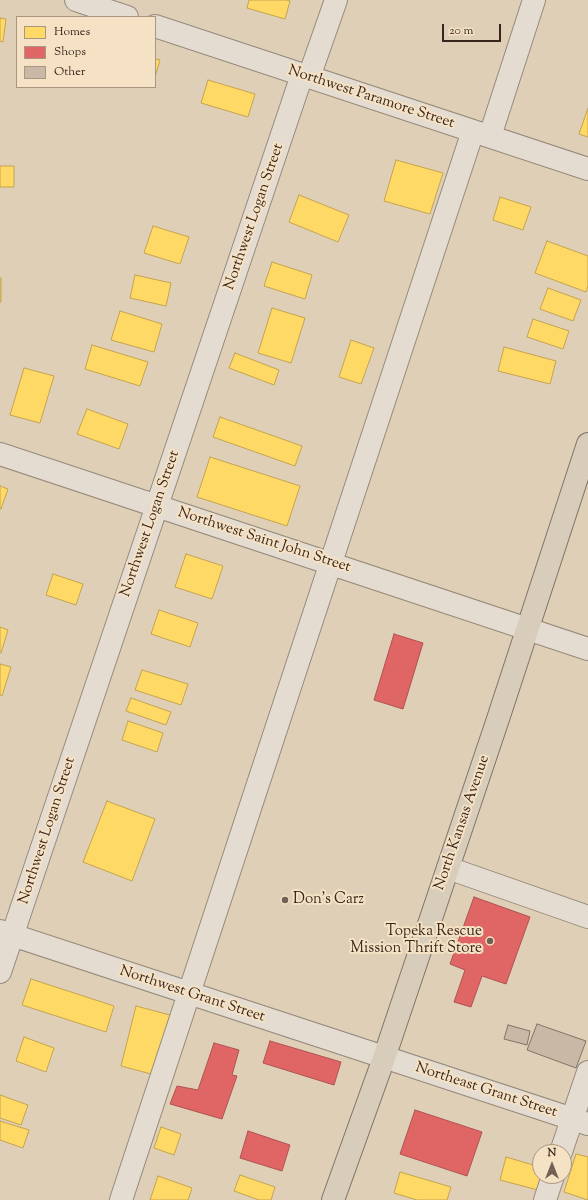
<!DOCTYPE html>
<style>
body{margin:0}
#map{position:relative;width:588px;height:1200px;overflow:hidden;background:#decfb6;font-family:"Sorts Mill Goudy",serif}
canvas{display:block}
.legend{position:absolute;left:16px;top:16px;width:140px;height:72px;box-sizing:border-box;background:#f5e2c4;border:1px solid #aa9681;margin:0;padding:5px 7px;list-style:none;font-size:12px;color:#3a251d}
.legend li{display:flex;align-items:center;gap:8px;height:20px}
.legend b{width:20px;border:1px solid #aa9681}
.north{position:absolute;left:532px;top:1144px;width:40px;height:40px;box-sizing:border-box;background:#f5e2c4;border:1px solid #aa9681;border-radius:50%;rotate:0deg;font-size:11px;font-weight:700;line-height:16px;text-align:center;color:#3a251d}
.north::after{content:'';display:block;margin:auto;width:14px;height:18px;background:#736053;clip-path:polygon(50% 0,100% 100%,50% 72%,0 100%)}
.scale{position:absolute;left:442px;top:24px;width:59px;height:18px;box-sizing:border-box;border:2px solid #3a251d;border-top:0;padding-left:5px;font-size:12px;line-height:14px;white-space:nowrap;color:#3a251d;-webkit-text-stroke:3px #f5e2c4;paint-order:stroke}
</style>
<div id="map">
<canvas width="588" height="1200"></canvas>
<ul class="legend">
<li><b style="height:11px;background:#ffd966"></b>Homes</li>
<li><b style="height:11px;background:#e06666"></b>Shops</li>
<li><b style="height:11px;background:#c9b8a5"></b>Other</li>
</ul>
<div class="north">N</div>
<div class="scale">20 m</div>
</div>
<script>
const g = document.querySelector('canvas').getContext('2d');
g.lineJoin = 'round';
function paint(path, color) {
  g.fillStyle = color;
  g.fill(path, 'evenodd');
}
function poly(rows) {
  const path = new Path2D();
  for (const r of rows) {
    path.moveTo(r[0], r[1]);
    for (let i = 2; i < r.length; i += 2) path.lineTo(r[i], r[i + 1]);
  }
  return path;
}
function trace(path, color, width, dash) {
  g.strokeStyle = color;
  g.lineWidth = width;
  g.lineCap = dash ? 'butt' : 'round';
  g.setLineDash(dash || []);
  g.stroke(path);
}
function write(font, color, halo, rows, align = 'center') {
  g.font = font + ' "Sorts Mill Goudy",serif';
  g.lineWidth = 4;
  g.setLineDash([]);
  g.textBaseline = 'middle';
  g.strokeStyle = halo;
  g.fillStyle = color;
  for (const [text, x, y, turn = 0] of rows) {
    g.save();
    g.translate(x, y);
    g.rotate((+turn || 0) * Math.PI / 180);
    g.textAlign = isNaN(turn) ? turn : align;
    if (halo) g.strokeText(text, 0, 0);
    g.fillText(text, 0, 0);
    g.restore();
  }
}
const homes = poly([
 [249,0,287,0,290,1,285,19,247,8,249,0],
 [0,18,6,19,3,42,0,41,0,18],
 [155,59,160,60,155,77,155,59],
 [208,80,255,94,248,117,201,103,208,80],
 [588,108,588,137,579,134,588,108],
 [396,160,443,173,430,214,384,201,396,160],
 [0,166,14,166,14,187,0,187,0,166],
 [299,195,349,215,338,242,289,222,299,195],
 [500,197,531,207,523,230,493,220,500,197],
 [153,226,189,237,180,264,144,253,153,226],
 [547,241,588,256,588,286,586,292,535,273,547,241],
 [272,262,312,275,305,299,264,286,272,262],
 [135,275,171,283,166,306,130,298,135,275],
 [0,278,1,278,1,302,0,302,0,278],
 [548,288,581,300,573,321,540,309,548,288],
 [272,308,305,318,291,363,258,353,272,308],
 [120,311,162,324,154,352,111,340,120,311],
 [533,319,569,331,563,349,527,337,533,319],
 [351,340,374,348,361,384,339,377,351,340],
 [92,345,148,362,140,386,85,369,92,345],
 [504,347,556,361,550,384,498,371,504,347],
 [235,353,279,370,274,385,229,368,235,353],
 [24,368,54,376,40,423,10,415,24,368],
 [87,409,128,424,119,449,77,434,87,409],
 [220,417,302,446,295,466,213,437,220,417],
 [210,457,300,486,287,526,197,497,210,457],
 [0,486,8,489,1,509,0,509,0,486],
 [186,554,223,566,212,599,175,587,186,554],
 [53,574,83,584,76,605,46,595,53,574],
 [159,610,198,623,190,647,151,634,159,610],
 [0,627,8,630,1,653,0,653,0,627],
 [0,664,11,667,2,696,0,695,0,664],
 [142,670,188,684,181,705,135,690,142,670],
 [131,698,171,712,166,725,126,711,131,698],
 [128,721,163,733,157,752,122,740,128,721],
 [107,801,155,819,132,881,83,862,107,801],
 [31,979,114,1006,106,1032,22,1005,31,979],
 [136,1006,170,1015,155,1075,121,1066,136,1006],
 [24,1037,54,1048,46,1072,16,1061,24,1037],
 [0,1095,28,1105,21,1125,0,1118,0,1095],
 [0,1121,29,1130,23,1148,0,1140,0,1121],
 [161,1127,181,1134,174,1155,154,1148,161,1127],
 [576,1154,588,1157,588,1200,564,1192,576,1154],
 [506,1157,540,1167,540,1176,542,1176,538,1190,500,1180,506,1157],
 [400,1172,451,1187,447,1200,417,1200,394,1193,400,1172],
 [240,1175,275,1187,271,1200,259,1200,234,1191,240,1175],
 [158,1176,192,1188,188,1200,150,1200,158,1176]
]);
const shops = poly([
 [394,634,423,643,403,709,374,700,394,634],
 [474,897,530,917,506,984,482,976,471,1007,454,1002,465,970,450,964,474,897],
 [270,1041,341,1062,334,1085,263,1063,270,1041],
 [214,1043,239,1050,232,1075,237,1076,222,1119,170,1104,177,1086,198,1090,214,1043],
 [415,1110,482,1132,467,1176,400,1154,415,1110],
 [248,1131,290,1145,282,1171,240,1158,248,1131]
]);
const building = poly([
 [537,1024,586,1041,576,1068,527,1050,537,1024],
 [508,1025,530,1031,527,1045,504,1039,508,1025]
]);
const minor = poly([
 [76,0,127,17],
 [155,26,588,169],
 [309,77,336,0],
 [490,136,534,0],
 [0,454,588,649],
 [448,868,588,917],
 [0,931,588,1124],
 [0,972,302,75],
 [561,1152,588,1072],
 [121,1200,473,131],
 [545,1200,553,1176]
]);
const major = poly([
 [333,1200,384,1058,498,719,588,444]
]);
const markers = [
 [285,900,4,"#736053"],
 [490,941,4,"#736053"]
];
const streetNames = [
 ["Northwest Paramore Street",371,98,18],
 ["Northwest Logan Street",255,217,-71],
 ["Northwest Logan Street",151,524,-71],
 ["Northwest Saint John Street",264,541,18],
 ["North Kansas Avenue",463,823,-71],
 ["Northwest Logan Street",48,831,-72],
 ["Northwest Grant Street",192,995,18],
 ["Northeast Grant Street",486,1091,18]
];
const poiNames = [
 ["Don's Carz",293,900],
 ["Topeka Rescue",482,932,"right"],
 ["Mission Thrift Store",482,949,"right"]
];
paint(homes, '#ffd966');
trace(homes, '#c4a350', 1);
paint(shops, '#e06666');
trace(shops, '#ae5250', 1);
paint(building, '#c9b8a5');
trace(building, '#7f7467', 1);
trace(minor, '#968a7c', 24);
trace(major, '#7f7467', 24);
trace(minor, '#e4dcd0', 22);
trace(major, '#d8ccbb', 22);
for (const [x, y, r, color] of markers) {
  const dot = new Path2D();
  dot.arc(x, y, r, 0, 2 * Math.PI);
  g.fillStyle = color;
  g.fill(dot);
  trace(dot, '#f5e2c4', 1.5);
}
write('15px', '#3a251d', '#f5e2c4', streetNames);
write('15px', '#3a251d', '#f5e2c4', poiNames, 'left');
</script>
